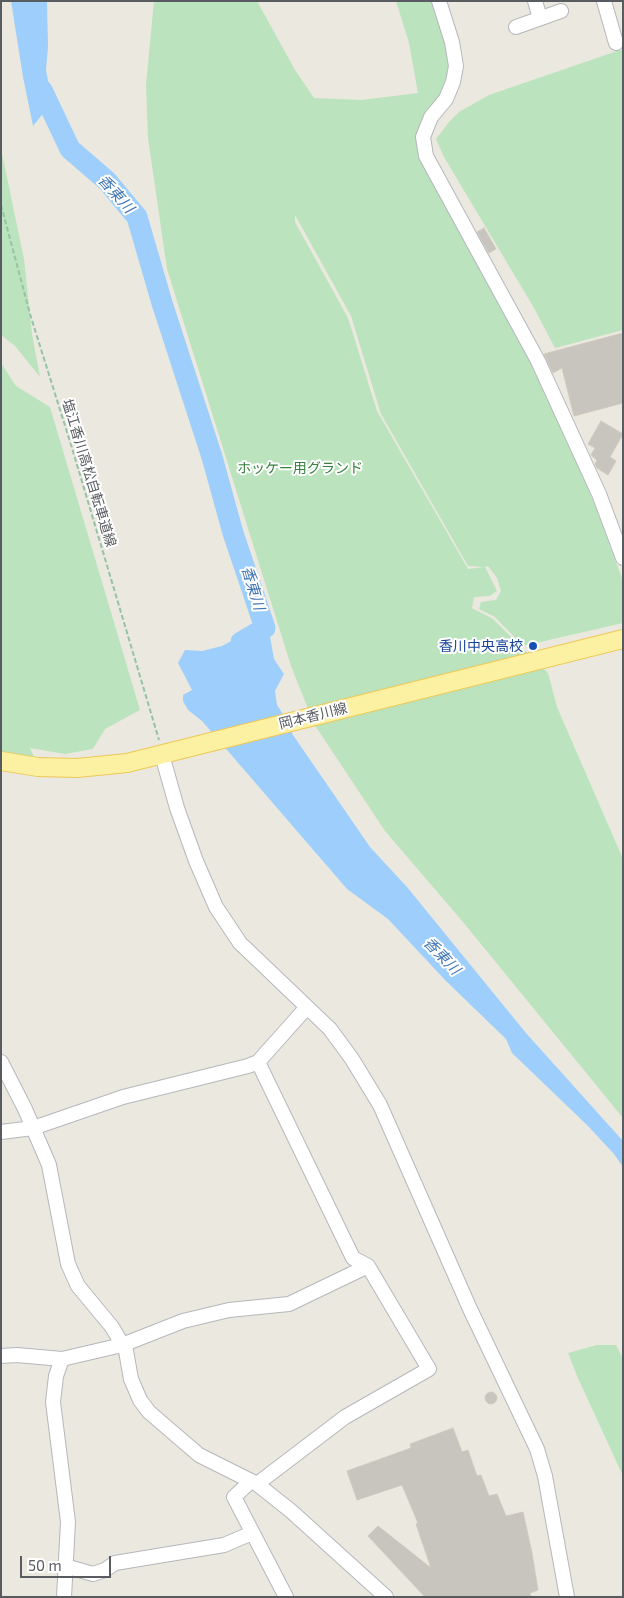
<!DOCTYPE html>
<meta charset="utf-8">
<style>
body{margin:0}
#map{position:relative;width:624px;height:1598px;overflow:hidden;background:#ebe9df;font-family:"Exo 2",sans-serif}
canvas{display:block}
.frame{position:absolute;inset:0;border:2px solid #585b60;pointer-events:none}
.scale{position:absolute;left:20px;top:1556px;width:91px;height:22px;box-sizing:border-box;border:2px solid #585b60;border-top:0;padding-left:6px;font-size:15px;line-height:18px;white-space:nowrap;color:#585b60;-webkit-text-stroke:4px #fff;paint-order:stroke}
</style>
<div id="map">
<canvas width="624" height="1598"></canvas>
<div class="frame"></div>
<div class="scale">50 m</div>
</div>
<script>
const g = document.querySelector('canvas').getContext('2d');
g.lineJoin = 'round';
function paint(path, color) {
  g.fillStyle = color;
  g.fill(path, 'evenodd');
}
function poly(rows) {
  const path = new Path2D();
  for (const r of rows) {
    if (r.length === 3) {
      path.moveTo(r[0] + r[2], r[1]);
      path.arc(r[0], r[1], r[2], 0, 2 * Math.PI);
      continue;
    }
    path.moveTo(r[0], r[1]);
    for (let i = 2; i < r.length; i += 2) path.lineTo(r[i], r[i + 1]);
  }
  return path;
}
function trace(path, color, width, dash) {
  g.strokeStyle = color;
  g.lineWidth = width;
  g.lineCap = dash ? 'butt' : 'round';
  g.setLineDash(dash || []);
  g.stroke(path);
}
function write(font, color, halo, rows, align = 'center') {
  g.font = font + ' "Exo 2","Noto Sans JP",sans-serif';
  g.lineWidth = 4;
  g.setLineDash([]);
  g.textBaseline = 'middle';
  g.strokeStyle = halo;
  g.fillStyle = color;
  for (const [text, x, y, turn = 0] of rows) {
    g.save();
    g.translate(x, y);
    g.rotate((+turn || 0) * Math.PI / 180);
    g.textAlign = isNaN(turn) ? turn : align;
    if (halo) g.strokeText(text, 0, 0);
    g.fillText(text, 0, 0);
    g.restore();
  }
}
const green = poly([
 [154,1,257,1,295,70,314,98,361,100,418,93,409,43,396,1,431,1,450,60,456,96,439,114,418,148,535,363,594,503,623,581,623,623,523,646,495,617,479,609,481,602,496,600,501,591,497,578,488,566,485,567,497,591,490,596,474,597,472,608,493,619,548,673,557,707,623,859,623,1118,463,922,385,831,314,724,291,666,167,269,148,138,146,85],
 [295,215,351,316,381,414,468,566,484,567,468,569,377,411,348,318,295,222],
 [623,49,623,330,555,348,534,308,444,157,436,139,449,122,459,112,489,95],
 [1,149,24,259,32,334,40,377,15,346,1,335],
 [1,363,16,386,50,407,140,710,105,729,93,749,65,754,30,748,34,757,1,753],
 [597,1345,616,1345,623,1359,623,1476,577,1376,568,1353]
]);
const water = poly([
 [11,1,47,1,48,47,46,70,55,117,42,115,33,126,23,77],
 [265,628,269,631,274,659,284,674,275,691,277,705,281,711,293,735,370,847,407,887,526,1033,623,1141,623,1167,614,1154,588,1126,512,1053,506,1039,446,981,388,919,347,889,202,721,188,710,183,701,183,695,192,690,178,663,185,650,202,651,222,646,250,631]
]);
const river = poly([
 [42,90,70,149,107,181,137,217,162,303,212,457,233,533,265,628,241,642]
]);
const building = poly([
 [484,228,496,249,489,253,477,232,484,228],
 [623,333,623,403,574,416,562,368,553,373,544,354,623,333],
 [601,421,623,434,610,457,616,461,608,475,597,468,595,464,597,460,591,455,595,448,588,444,601,421],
 [491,1398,6],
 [453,1428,462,1452,468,1450,477,1476,481,1475,489,1496,497,1494,506,1516,523,1512,532,1553,538,1590,530,1593,531,1597,425,1597,368,1536,378,1526,431,1568,416,1524,418,1523,402,1485,357,1500,347,1471,411,1448,410,1444,453,1428]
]);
const path = poly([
 [1,205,30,314,72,448,159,740]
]);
const minor = poly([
 [439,1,452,42,456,66,453,82,446,99,431,117,423,137,426,156,538,361,599,494,623,558],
 [535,1,540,18],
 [604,1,616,43],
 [516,27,561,11],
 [162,755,177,808,196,861,216,907,240,943,330,1029,352,1059,380,1105,470,1309,537,1449,545,1476,567,1597],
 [1,1062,25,1109,49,1165,68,1264,78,1286,112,1327,126,1351,131,1379,140,1400,149,1412,199,1455,257,1484,291,1511,386,1597],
 [1,1132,33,1128,123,1097,248,1066,258,1062,307,1007],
 [1,1356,17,1355,62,1359,122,1345,183,1321,229,1310,289,1304,368,1266],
 [62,1359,56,1376,53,1402,68,1522,64,1597],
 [251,1481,234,1497,286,1597],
 [257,1484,345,1417,429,1369,368,1266,353,1258,258,1062],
 [65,1566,93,1574,105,1570,115,1563,224,1545,252,1533]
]);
const major = poly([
 [1,761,38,767,77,768,127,763,623,639]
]);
const markers = [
 [533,646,5,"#1a4fb4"]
];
const parkNames = [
 ["ホッケー用グランド",300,468]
];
const streetNames = [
 ["塩江香川高松自転車道線",89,473,73],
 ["岡本香川線",313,716,-14]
];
const transitNames = [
 ["香川中央高校",523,646]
];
const waterNames = [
 ["香東川",116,194,48],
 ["香東川",253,588,73],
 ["香東川",442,956,46]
];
paint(green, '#bbe3bd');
paint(water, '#9ecffc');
trace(river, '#9ecffc', 21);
paint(building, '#c8c5be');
trace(building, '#cfcabe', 1);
trace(minor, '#b5b7bc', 16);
trace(major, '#edc856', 20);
trace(path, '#95c3a4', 2, [5, 2.5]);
trace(minor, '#fff', 14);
trace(major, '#fcf1a3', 18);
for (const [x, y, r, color] of markers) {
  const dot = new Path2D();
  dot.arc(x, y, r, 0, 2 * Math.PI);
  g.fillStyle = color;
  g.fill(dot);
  trace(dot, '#fff', 2);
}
write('14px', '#36813c', '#fff', parkNames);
write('14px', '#585b60', '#fff', streetNames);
write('14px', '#164399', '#fff', transitNames, 'right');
write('italic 15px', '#4075b5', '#fff', waterNames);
</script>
